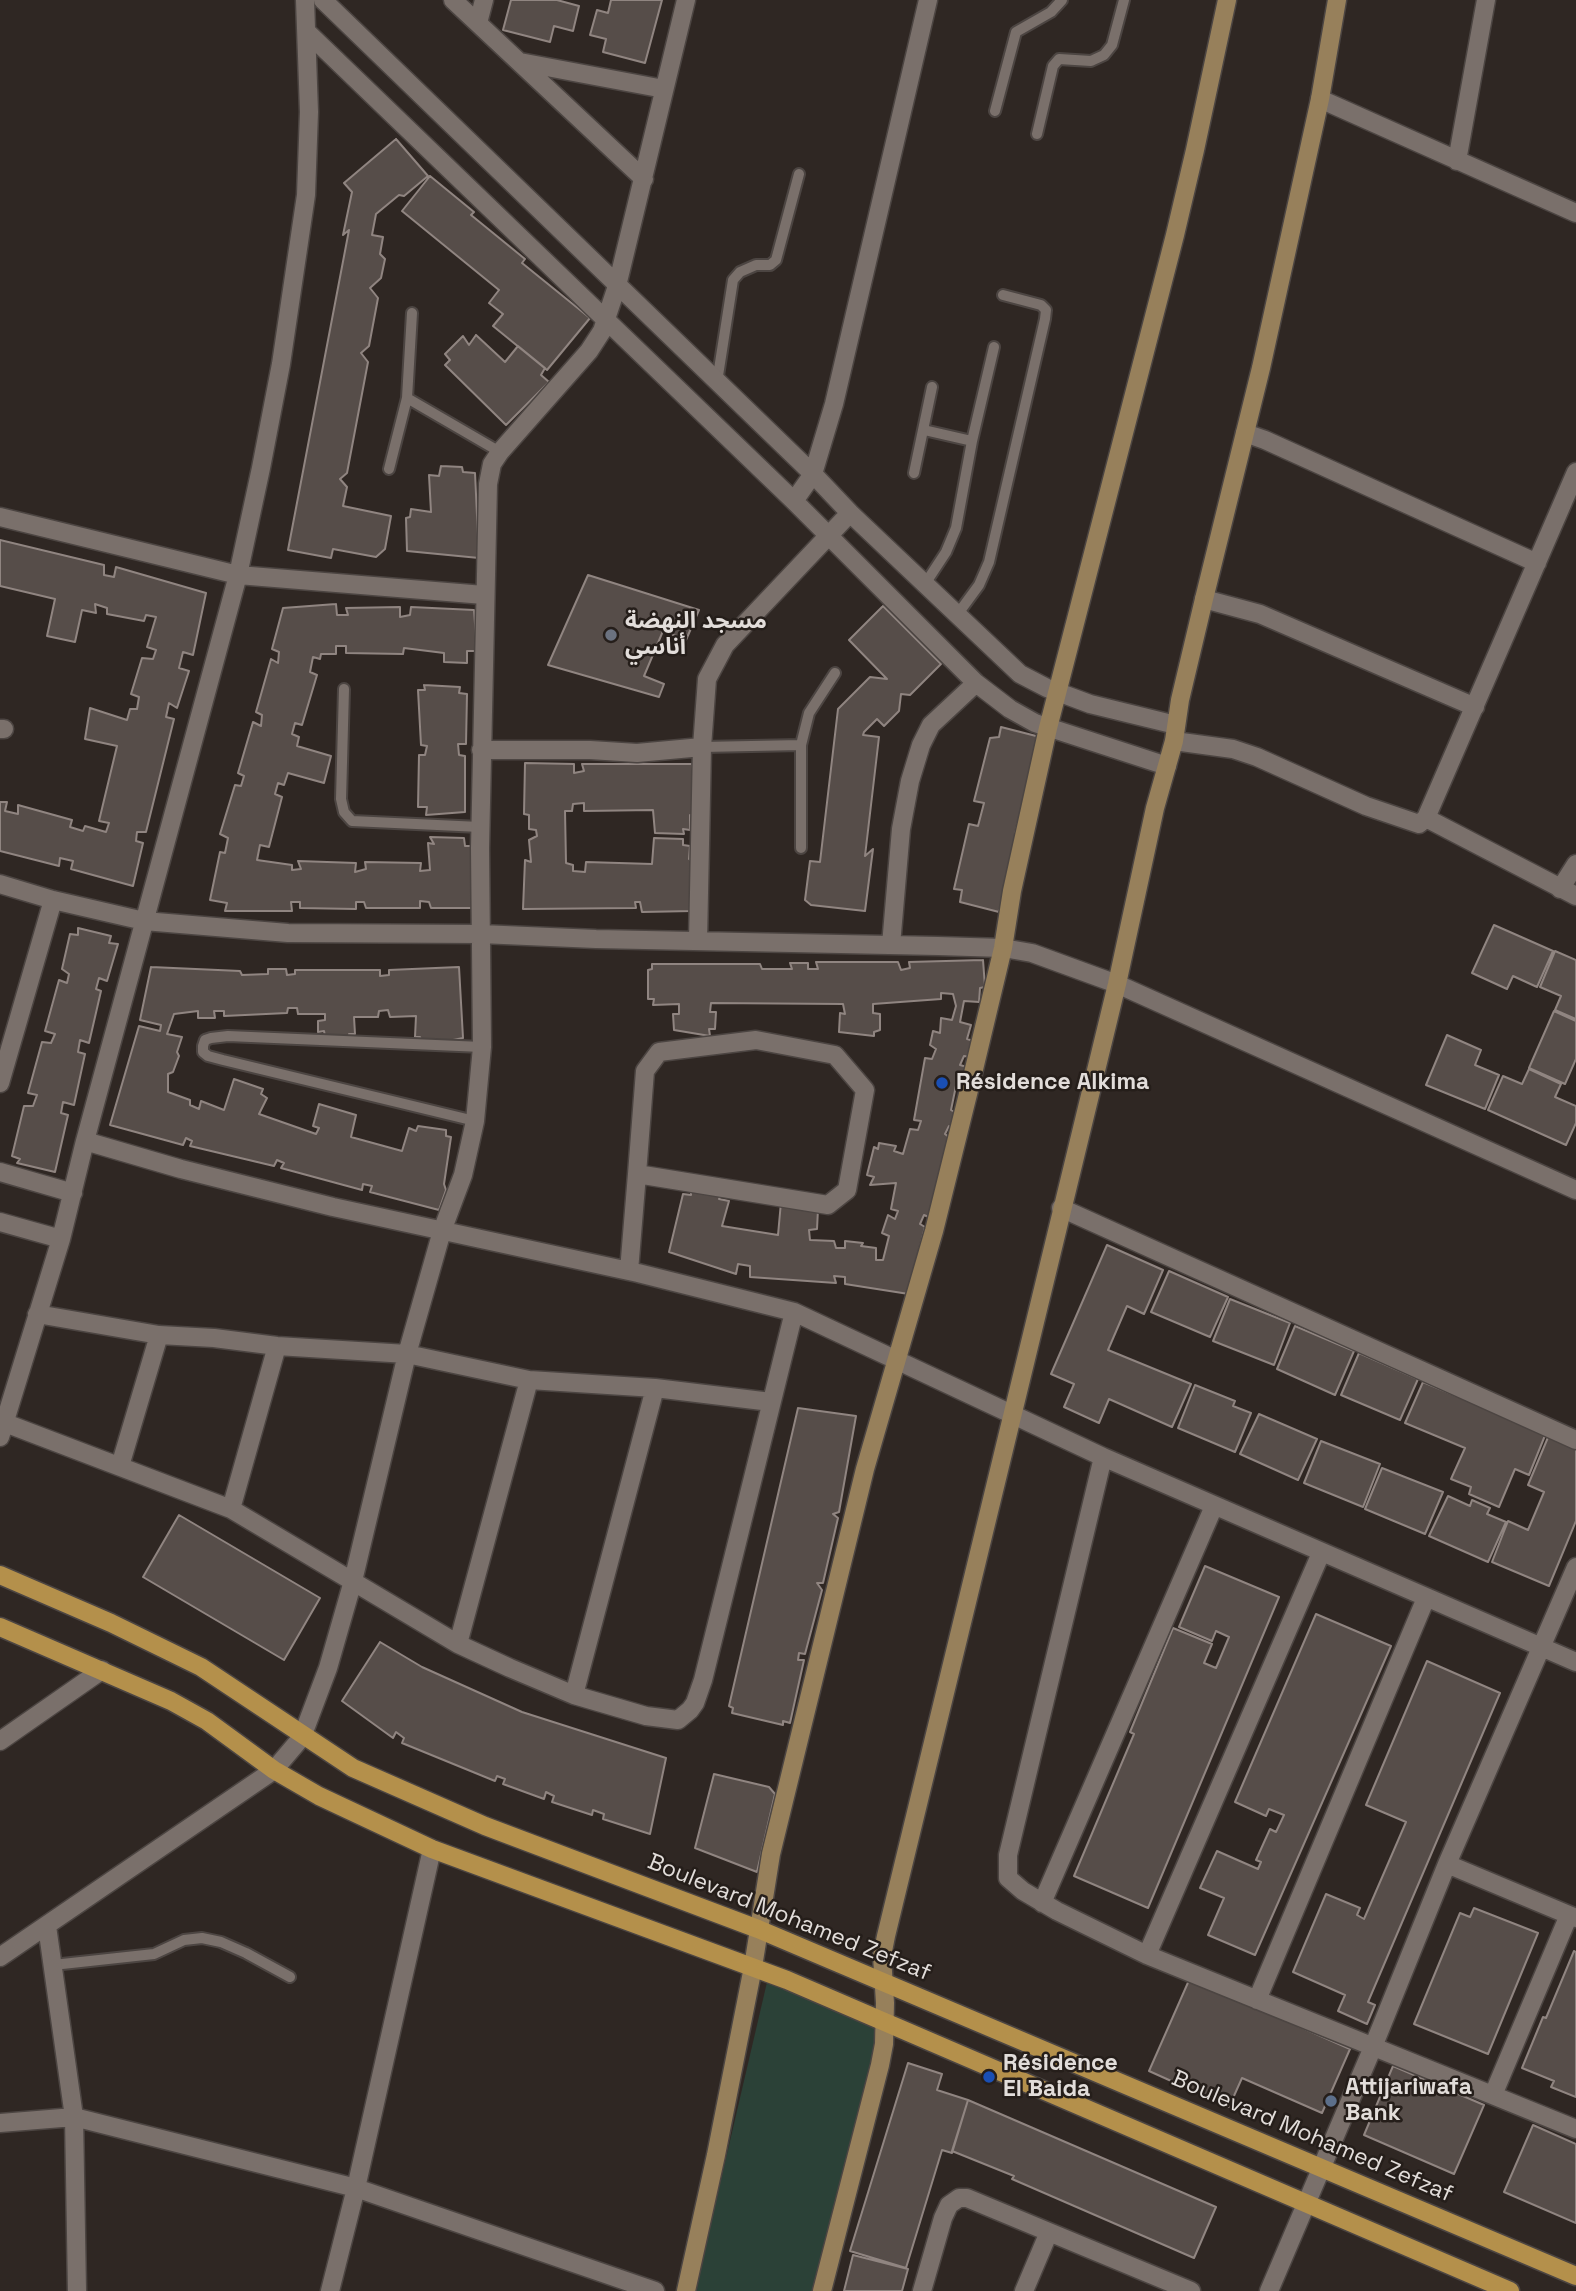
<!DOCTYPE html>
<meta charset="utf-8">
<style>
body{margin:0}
canvas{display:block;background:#2f2723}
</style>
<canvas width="1576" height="2291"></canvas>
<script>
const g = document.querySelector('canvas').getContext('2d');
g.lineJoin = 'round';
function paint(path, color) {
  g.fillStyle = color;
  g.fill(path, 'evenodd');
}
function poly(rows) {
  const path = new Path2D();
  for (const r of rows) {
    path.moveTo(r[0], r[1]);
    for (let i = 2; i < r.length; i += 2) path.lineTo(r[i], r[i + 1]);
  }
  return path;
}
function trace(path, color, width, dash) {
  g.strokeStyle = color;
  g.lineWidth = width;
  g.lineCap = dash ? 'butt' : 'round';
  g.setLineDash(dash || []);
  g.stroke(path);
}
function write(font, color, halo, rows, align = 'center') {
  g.font = font + ' "Space Grotesk","Noto Sans Arabic",sans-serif';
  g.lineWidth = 5;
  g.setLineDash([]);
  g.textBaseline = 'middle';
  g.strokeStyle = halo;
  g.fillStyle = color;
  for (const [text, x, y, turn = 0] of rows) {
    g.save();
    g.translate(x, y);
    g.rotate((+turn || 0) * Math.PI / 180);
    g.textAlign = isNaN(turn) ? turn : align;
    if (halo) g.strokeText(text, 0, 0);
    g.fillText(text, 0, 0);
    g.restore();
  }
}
const green = poly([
 [768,1978,891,2030,831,2291,695,2291]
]);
const building = poly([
 [511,0,557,0,579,6,573,31,554,26,550,42,503,30,511,0],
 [611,0,662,0,645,63,603,52,606,39,590,35,597,10,608,13,611,0],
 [396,139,428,176,404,196,399,195,376,214,372,235,383,237,380,254,385,259,381,278,370,288,378,298,369,346,361,353,368,362,347,473,340,479,347,487,343,506,391,516,385,549,376,557,333,549,331,558,288,550,349,230,343,235,352,192,344,183,396,139],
 [430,176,474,212,471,215,525,259,522,263,590,318,547,370,493,326,503,314,489,303,499,290,402,211,430,176],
 [476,335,505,362,518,346,545,368,541,375,549,382,506,425,445,365,450,360,445,354,463,336,469,345,476,335],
 [441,466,462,467,463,472,475,473,479,558,407,551,406,518,410,517,411,509,431,512,429,475,439,476,441,466],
 [0,540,104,565,104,575,114,577,116,567,206,593,193,655,183,652,179,668,189,671,177,708,169,703,166,717,174,719,146,832,137,832,136,841,143,843,133,886,71,869,73,861,60,858,59,866,0,851,0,802,7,802,5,811,18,814,18,805,72,820,70,827,83,831,85,826,106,832,109,823,99,821,117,746,85,739,90,708,127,720,130,709,137,709,139,697,131,694,142,658,153,659,156,650,147,647,156,617,146,615,144,621,107,614,107,608,95,604,96,613,82,610,75,642,47,636,55,599,0,586,0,540],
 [588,575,699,610,686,640,663,631,644,676,664,684,659,697,548,665,588,575],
 [336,604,337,615,348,615,346,608,400,607,400,617,410,615,411,607,474,610,477,651,467,651,467,663,444,662,444,653,404,648,403,654,346,653,346,646,336,646,336,654,321,654,320,659,313,657,310,672,317,675,302,725,295,723,292,734,299,737,297,746,331,756,324,783,288,773,284,785,278,783,275,794,282,797,269,847,260,845,257,860,292,865,292,870,301,869,298,861,356,863,355,872,366,869,365,862,421,863,420,871,430,870,428,843,434,844,430,837,464,838,465,846,472,846,474,908,431,908,429,902,420,901,420,908,366,908,364,902,356,902,356,909,300,908,300,902,291,902,292,911,225,911,227,903,210,900,220,852,225,853,228,838,220,834,235,785,241,786,244,776,238,773,253,722,261,726,262,715,256,712,271,659,278,663,279,652,272,649,283,608,336,604],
 [883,606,941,664,910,695,901,694,899,711,884,726,877,719,864,732,863,735,879,737,865,856,873,849,865,911,811,905,805,900,810,861,820,862,838,709,870,677,887,679,849,640,883,606],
 [424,685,460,687,459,693,467,694,466,744,458,744,459,755,465,756,465,812,426,815,427,807,418,807,419,755,425,755,427,746,421,745,418,690,425,690,424,685],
 [1001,727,1040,737,1015,834,1021,837,999,912,960,902,962,890,954,889,969,824,978,826,984,803,974,801,990,738,999,737,1001,727],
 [525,763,574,764,574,773,584,771,582,764,692,764,694,816,690,815,690,830,683,829,684,834,655,833,653,810,584,811,584,803,573,804,572,811,565,811,566,863,573,865,573,871,585,872,586,862,652,864,654,838,683,839,683,845,690,846,689,859,693,862,692,911,642,912,640,902,635,902,636,908,523,909,525,860,531,862,529,840,537,836,536,830,529,829,529,815,524,814,525,763],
 [1494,925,1553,951,1537,987,1513,976,1507,989,1472,973,1494,925],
 [78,928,111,936,109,943,118,944,107,981,99,978,96,989,101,991,89,1043,80,1040,78,1052,85,1054,74,1105,63,1102,61,1113,68,1115,55,1172,17,1163,20,1159,12,1156,24,1106,33,1106,37,1095,28,1093,42,1042,51,1043,55,1034,45,1031,59,980,67,983,69,974,62,969,70,934,78,935,78,928],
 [1555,951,1576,960,1576,1019,1555,1010,1561,996,1540,987,1555,951],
 [983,960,985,987,980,988,979,1002,964,1001,960,1022,971,1025,967,1039,974,1041,970,1057,964,1056,960,1065,967,1067,963,1083,957,1081,951,1110,956,1113,953,1129,949,1126,945,1134,950,1138,931,1218,924,1215,920,1224,925,1227,915,1267,915,1295,845,1284,845,1277,834,1276,836,1283,750,1277,750,1266,738,1264,736,1274,669,1252,683,1194,691,1195,691,1190,722,1194,719,1199,729,1201,722,1226,778,1235,781,1202,818,1209,817,1229,809,1230,810,1240,834,1241,836,1248,845,1248,845,1241,863,1243,861,1246,876,1248,876,1260,883,1260,889,1236,882,1233,888,1215,895,1219,898,1211,891,1209,896,1183,870,1185,874,1177,867,1175,874,1147,878,1149,879,1143,896,1146,894,1151,903,1154,910,1129,918,1130,921,1121,914,1120,925,1058,932,1059,936,1049,930,1045,933,1031,940,1033,941,1018,952,1020,956,1006,953,994,941,993,941,999,873,1004,873,1013,880,1014,880,1030,874,1032,874,1036,839,1032,840,1013,845,1014,843,1004,711,1003,710,1012,716,1012,715,1029,709,1029,710,1036,674,1030,673,1014,679,1014,679,1004,653,1005,654,999,648,999,648,970,652,969,652,964,760,964,762,969,792,969,790,963,808,963,808,969,818,969,816,962,898,962,901,970,910,968,909,962,983,960],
 [151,967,240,971,242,975,268,974,268,969,286,969,287,975,295,974,295,970,380,970,380,976,389,975,389,970,459,967,463,1038,453,1040,454,1043,421,1041,420,1037,415,1037,416,1016,390,1017,388,1010,379,1011,378,1017,354,1017,355,1034,349,1034,349,1038,325,1036,324,1031,318,1032,318,1021,325,1020,325,1014,298,1014,297,1008,288,1008,287,1013,224,1016,224,1011,214,1011,215,1018,198,1018,198,1011,174,1014,167,1034,182,1037,177,1052,179,1056,173,1072,168,1074,168,1092,190,1100,190,1105,199,1109,201,1101,224,1110,234,1079,263,1089,261,1094,267,1098,259,1114,316,1134,319,1128,313,1126,319,1104,356,1115,351,1137,402,1151,409,1128,416,1131,418,1126,446,1130,446,1136,451,1137,444,1184,446,1190,439,1210,370,1192,372,1186,363,1184,362,1190,281,1168,284,1163,277,1160,274,1166,190,1146,192,1141,186,1138,183,1145,110,1125,139,1026,160,1031,161,1025,140,1020,151,967],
 [1554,1011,1576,1021,1576,1059,1565,1084,1529,1068,1554,1011],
 [1447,1035,1481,1050,1475,1065,1499,1075,1485,1109,1426,1085,1447,1035],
 [1529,1069,1561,1084,1555,1097,1576,1106,1576,1123,1566,1145,1488,1110,1503,1076,1522,1084,1529,1069],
 [1107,1245,1163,1270,1144,1314,1127,1306,1108,1350,1191,1384,1172,1427,1109,1399,1099,1423,1064,1407,1074,1384,1051,1374,1107,1245],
 [1169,1271,1228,1297,1210,1337,1151,1312,1169,1271],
 [1230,1299,1290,1323,1274,1365,1213,1341,1230,1299],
 [1295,1326,1354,1351,1335,1395,1277,1369,1295,1326],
 [1359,1353,1418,1379,1400,1420,1341,1395,1359,1353],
 [1423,1382,1546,1433,1529,1475,1515,1469,1499,1507,1469,1494,1471,1487,1451,1479,1465,1448,1405,1423,1423,1382],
 [1195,1385,1235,1401,1233,1406,1251,1413,1235,1452,1178,1428,1195,1385],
 [798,1408,856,1416,839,1512,833,1514,838,1518,823,1583,817,1583,822,1590,805,1654,799,1653,798,1660,804,1660,790,1723,783,1721,783,1725,732,1713,733,1708,729,1706,798,1408],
 [1259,1414,1317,1439,1298,1480,1240,1454,1259,1414],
 [1549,1435,1576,1447,1576,1521,1549,1586,1492,1562,1508,1521,1528,1530,1544,1492,1528,1485,1549,1435],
 [1321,1441,1380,1464,1363,1507,1304,1483,1321,1441],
 [1382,1468,1443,1492,1425,1534,1365,1509,1382,1468],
 [1448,1496,1470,1506,1472,1500,1490,1508,1487,1514,1506,1522,1488,1562,1429,1536,1448,1496],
 [179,1515,320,1598,284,1660,143,1577,179,1515],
 [1205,1566,1279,1597,1148,1908,1074,1876,1134,1734,1130,1732,1173,1628,1212,1644,1204,1663,1216,1668,1229,1637,1216,1631,1212,1641,1179,1627,1205,1566],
 [1316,1614,1391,1646,1255,1955,1208,1935,1224,1898,1200,1888,1217,1851,1258,1869,1261,1862,1256,1860,1270,1829,1276,1832,1284,1815,1269,1809,1266,1816,1235,1802,1316,1614],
 [380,1642,422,1667,522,1712,666,1758,650,1834,603,1819,604,1814,593,1810,592,1815,552,1802,554,1796,546,1792,544,1799,503,1784,505,1779,497,1776,495,1781,402,1743,404,1738,396,1732,393,1738,342,1701,380,1642],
 [1427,1661,1500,1693,1368,2002,1375,2005,1367,2024,1338,2011,1345,1995,1293,1972,1326,1894,1360,1908,1357,1915,1364,1919,1406,1822,1366,1805,1427,1661],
 [714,1774,769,1787,775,1794,757,1872,695,1848,714,1774],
 [1474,1908,1538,1933,1488,2054,1414,2024,1460,1913,1470,1917,1474,1908],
 [1574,1951,1576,1952,1576,2097,1551,2087,1554,2081,1522,2068,1543,2017,1546,2018,1574,1951],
 [1190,1978,1350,2049,1322,2113,1242,2078,1229,2107,1149,2071,1190,1978],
 [908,2063,942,2074,937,2090,968,2100,952,2153,942,2150,906,2268,850,2251,908,2063],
 [1393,2066,1484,2105,1454,2174,1364,2135,1393,2066],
 [968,2100,1216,2207,1194,2258,1012,2179,1014,2176,952,2151,968,2100],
 [1533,2125,1576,2144,1576,2223,1504,2192,1533,2125],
 [853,2255,908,2269,902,2291,844,2291,853,2255]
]);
const lane = poly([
 [995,111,1016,32,1051,12,1062,0],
 [1037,134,1053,66,1059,59,1091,61,1104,55,1112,45,1124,0],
 [412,313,407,398,500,452],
 [717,382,733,280,740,272,756,265,770,265,776,260,799,174],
 [924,430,972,441],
 [389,469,407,398],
 [914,473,932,387],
 [925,584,946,552,956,528,972,441,994,347],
 [957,615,979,585,989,562,1045,319,1046,310,1041,305,1003,295],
 [344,689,341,799,344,812,352,821,480,827],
 [702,747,801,745],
 [801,848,801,745,809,713,835,673],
 [475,1121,223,1060,208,1056,203,1052,203,1046,205,1040,211,1038,228,1036,482,1047],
 [53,1965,154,1954,184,1940,202,1938,221,1942,246,1953,290,1977]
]);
const street = poly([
 [323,0,813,474,850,513,1020,674,1047,688,1090,704,1176,725],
 [453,0,644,179],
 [478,23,484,0],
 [308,33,794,501,976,683,1010,709,1035,723,1167,766],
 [520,62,664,89],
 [1320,99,1576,213],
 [1457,161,1486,0],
 [1245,433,1265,440,1537,563],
 [794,501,813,474,834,404,928,0],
 [0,517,238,575,484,595],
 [1204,599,1260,614,1475,707],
 [0,729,4,729],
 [1174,741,1233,749,1257,757,1366,806,1419,824,1426,818,1576,472],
 [481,750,590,750,637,753,702,747],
 [1426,818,1576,896],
 [0,884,53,900,144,921,288,933,481,934,596,939,938,946,1003,948,1032,953,1117,984,1576,1190],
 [1560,889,1576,864],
 [698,941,702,747,707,679,725,645,850,513],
 [891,945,901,829,910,781,921,745,931,725,976,683],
 [0,1083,53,900],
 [85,1141,181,1169,333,1207,638,1273,794,1312,1103,1457,1576,1662],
 [0,1172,73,1193],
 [1061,1208,1576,1440],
 [0,1222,61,1239],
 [629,1271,637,1174,645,1071,659,1052,756,1040,835,1055,865,1090,847,1190,828,1205,637,1174],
 [37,1314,159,1335,214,1338,277,1346,407,1354,529,1380,655,1388,771,1402],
 [0,1421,231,1509,458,1644,510,1668,574,1695,646,1716,678,1720,690,1710,695,1703,703,1680,794,1312],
 [0,1437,61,1239,85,1141,238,575,261,468,281,364,306,195,309,112,305,0],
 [1103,1457,1008,1855,1008,1878,1023,1891,1057,1911,1147,1955,1576,2129],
 [120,1466,159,1335],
 [231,1509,277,1346],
 [458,1644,529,1380],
 [574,1695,655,1388],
 [0,1741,102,1670],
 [1447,1864,1576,1918],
 [1042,1903,1214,1506],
 [47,1926,74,2117,77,2291],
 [1147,1955,1321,1553],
 [0,1957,274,1770,302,1737,328,1668,353,1581,407,1354,442,1231,463,1175,475,1121,482,1047,480,848,488,484,492,464,500,452,589,351,602,331,617,286,686,0],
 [1257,2000,1426,1598],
 [1493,2095,1569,1915],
 [0,2123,74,2117,356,2188,655,2291],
 [330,2291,356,2188,432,1849],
 [922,2291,943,2218,949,2205,959,2198,967,2198,1191,2291],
 [1024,2291,1049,2232],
 [1269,2291,1373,2047,1447,1864,1576,1567]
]);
const secondary = poly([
 [686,2291,716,2155,753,1967,771,1854,865,1469,934,1231,969,1090,1003,948,1012,891,1048,728,1175,235,1195,150,1227,0],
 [822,2291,880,2065,884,2044,885,2003,882,1956,886,1936,1117,984,1155,808,1174,741,1180,700,1204,599,1261,368,1320,99,1337,0]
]);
const primary = poly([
 [0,1575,111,1623,201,1667,353,1768,485,1826,758,1929,1576,2276],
 [0,1627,171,1701,207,1721,274,1770,319,1796,432,1849,787,1980,1510,2291]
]);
const markers = [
 [611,635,7,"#6b7280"],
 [942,1083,7,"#1a4fb4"],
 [989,2077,7,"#1a4fb4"],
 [1331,2101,7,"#5c6f8a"]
];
const poiNames = [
 ["مسجد النهضة",625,622],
 ["أناسي",625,648],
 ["Résidence Alkima",956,1083],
 ["Résidence",1003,2064],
 ["El Baida",1003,2090],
 ["Attijariwafa",1345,2088],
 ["Bank",1345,2114]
];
const streetNames = [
 ["Boulevard Mohamed Zefzaf",789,1918,22],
 ["Boulevard Mohamed Zefzaf",1312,2137,23]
];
paint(green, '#2b4137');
paint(building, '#564d49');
trace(building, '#908581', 2);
trace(lane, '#4c4542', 14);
trace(street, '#4c4542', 21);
trace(secondary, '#4c4542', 21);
trace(primary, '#4c4542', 21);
trace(lane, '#7a706b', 10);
trace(street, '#7a706b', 18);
trace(secondary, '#97805b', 18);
trace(primary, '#b4904b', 18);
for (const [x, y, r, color] of markers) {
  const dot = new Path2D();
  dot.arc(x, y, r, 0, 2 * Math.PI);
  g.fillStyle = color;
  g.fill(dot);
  trace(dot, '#251e1a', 2.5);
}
write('bold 23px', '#e2ddda', '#251e1a', poiNames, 'left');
write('23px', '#e2ddda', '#251e1a', streetNames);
</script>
